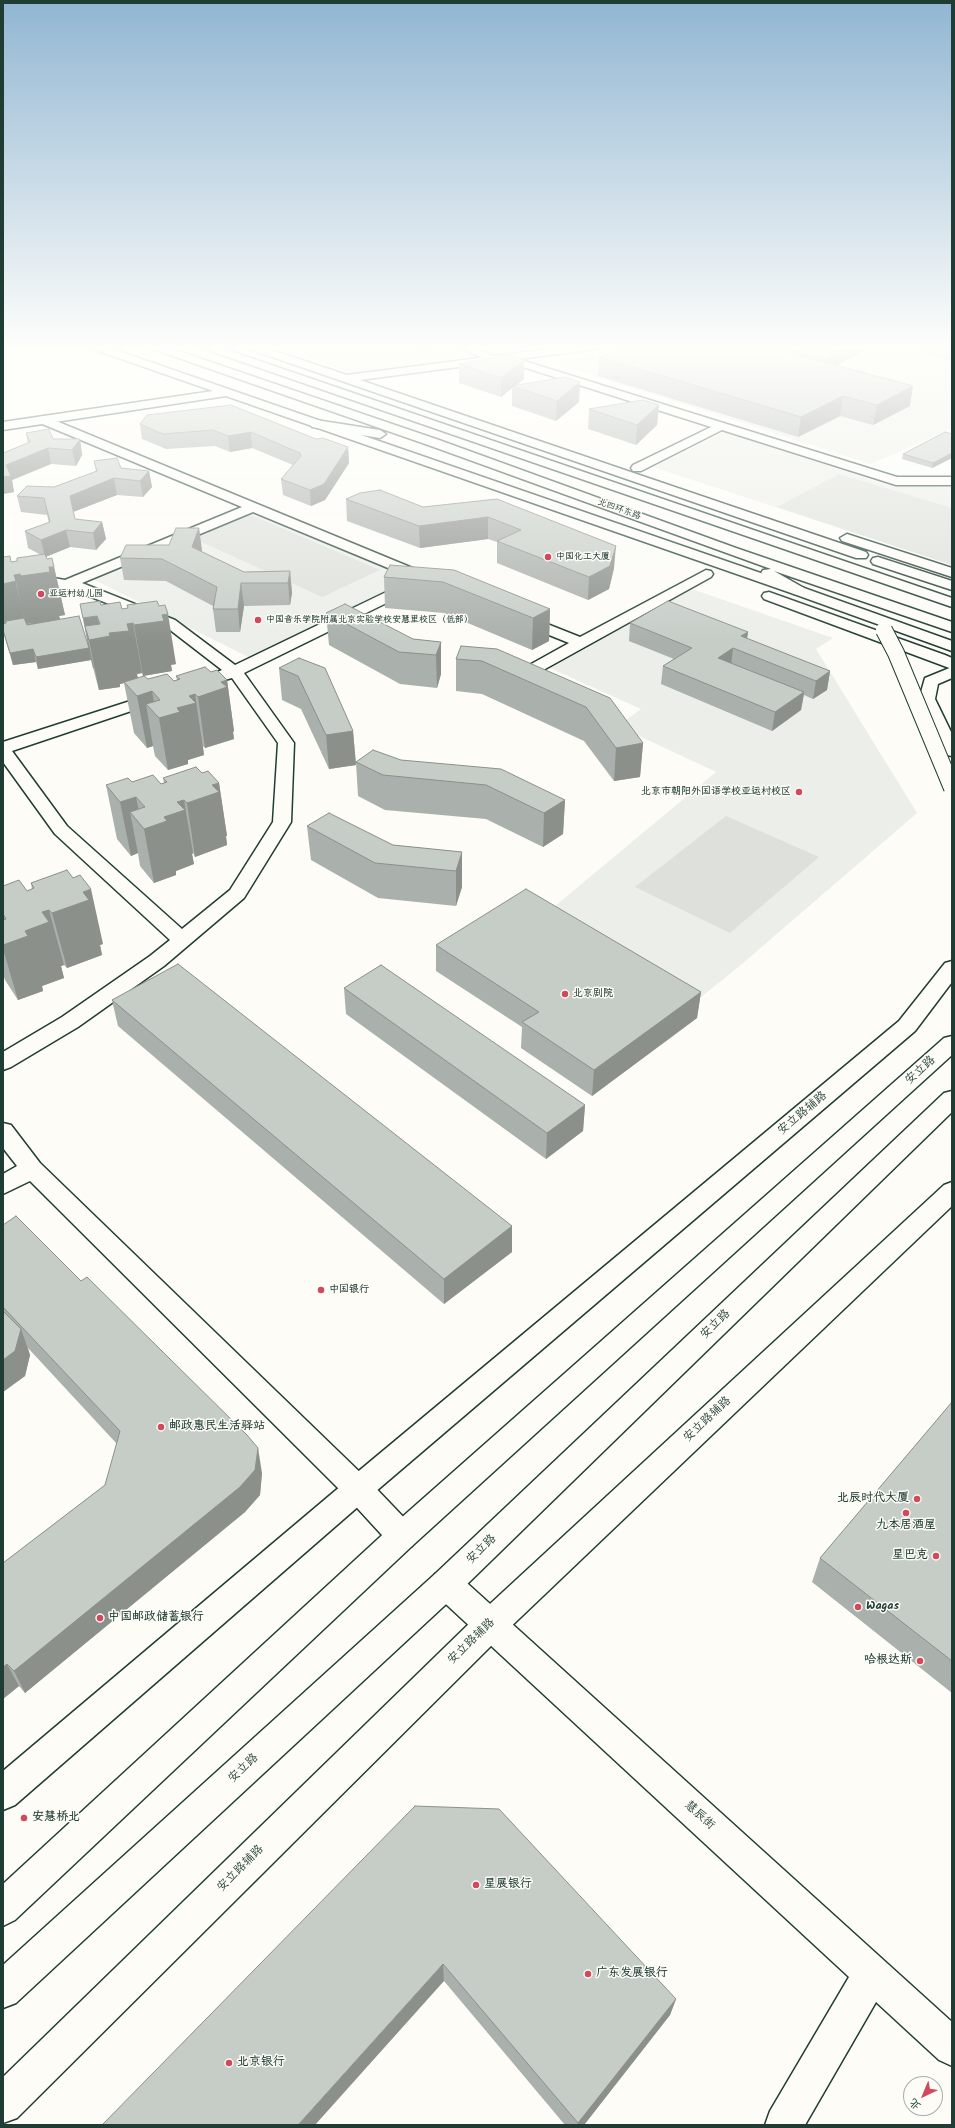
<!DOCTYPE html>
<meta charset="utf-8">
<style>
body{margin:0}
#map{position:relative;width:955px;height:2128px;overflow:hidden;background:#fdfcf7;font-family:Kalam,"LXGW WenKai TC",sans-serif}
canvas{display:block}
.frame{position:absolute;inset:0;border:4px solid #1f3d34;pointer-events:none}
.north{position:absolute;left:903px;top:2076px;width:40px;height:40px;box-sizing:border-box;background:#fdfcf7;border:1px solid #a4b0a9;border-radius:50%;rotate:224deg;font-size:11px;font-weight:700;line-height:16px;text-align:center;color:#1f3d34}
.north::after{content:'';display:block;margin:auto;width:14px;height:18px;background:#d1495b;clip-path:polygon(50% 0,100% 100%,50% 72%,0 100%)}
</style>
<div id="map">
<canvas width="955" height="2128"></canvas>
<div class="frame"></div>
<div class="north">北</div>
</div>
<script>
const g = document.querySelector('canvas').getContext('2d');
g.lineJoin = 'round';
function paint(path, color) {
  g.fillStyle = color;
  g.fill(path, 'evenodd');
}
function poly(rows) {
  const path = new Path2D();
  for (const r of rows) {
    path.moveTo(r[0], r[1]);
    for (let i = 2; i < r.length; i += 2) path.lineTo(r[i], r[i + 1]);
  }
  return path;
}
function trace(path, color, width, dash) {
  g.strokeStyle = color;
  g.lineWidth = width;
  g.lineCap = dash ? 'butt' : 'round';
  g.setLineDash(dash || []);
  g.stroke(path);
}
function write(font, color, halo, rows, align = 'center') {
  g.font = font + ' Kalam,"LXGW WenKai TC",sans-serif';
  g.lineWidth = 3;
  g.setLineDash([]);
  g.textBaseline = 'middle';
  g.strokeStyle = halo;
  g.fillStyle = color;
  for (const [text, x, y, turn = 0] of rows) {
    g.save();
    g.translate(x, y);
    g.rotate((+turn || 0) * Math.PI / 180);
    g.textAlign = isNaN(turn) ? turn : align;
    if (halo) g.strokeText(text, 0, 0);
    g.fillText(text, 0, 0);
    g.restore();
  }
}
const built = poly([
 [271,345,548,345,350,373],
 [650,345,952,345,952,428,871,464,547,361],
 [724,432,885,484,952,487,952,565,653,467],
 [253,507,426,579,256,661,87,576],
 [692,589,833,638,816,649,917,813,742,964,701,997,549,911,716,772,618,726,641,709,550,668]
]);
const green = poly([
 [839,474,952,508,952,565,777,507],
 [251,515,380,570,322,597,193,538],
 [726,816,819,857,730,933,635,887]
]);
const minor = poly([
 [456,345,470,345,499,359,498,361,490,361,457,347,456,345],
 [505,355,897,477,952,477,952,485,896,485,722,430,641,471,633,471,631,468,633,465,711,427,501,360,500,358,501,356,505,355],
 [44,416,427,574,429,577,427,580,417,580,253,512,82,583,175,620,235,665,407,582,412,581,417,582,419,585,417,588,244,673,294,743,291,822,244,898,164,966,78,1027,11,1067,3,1070,3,1052,62,1017,150,956,170,940,55,834,3,762,3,742,152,694,164,694,166,697,164,700,12,751,67,826,182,929,230,890,273,822,278,743,232,678,221,681,215,679,213,676,215,673,222,670,165,626,76,591,3,577,3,569,65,580,242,507,40,423,38,420,40,417,44,416],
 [706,570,711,571,713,574,711,577,527,679,521,681,515,679,513,676,515,673,569,643,517,622,515,619,517,616,527,616,580,637,706,570],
 [3,1123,11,1125,40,1163,368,1480,412,1526,417,1536,412,1546,402,1550,392,1546,348,1498,30,1181,3,1194,3,1174,17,1166,3,1148,3,1123],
 [446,1570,457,1574,952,2022,952,2066,939,2060,876,2002,805,2125,765,2125,770,2111,849,1977,435,1594,431,1584,435,1574,446,1570]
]);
const tertiary = poly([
 [86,345,101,345,804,588,806,591,804,594,799,595,794,594,226,396,3,430,3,422,213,391,87,347,86,345],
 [242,345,257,345,347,375,580,345,608,345,603,348,360,380,866,552,868,555,866,558,856,558,243,347,242,345],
 [847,534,952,568,952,577,842,541,840,538,847,534],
 [769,592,945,655,952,658,952,669,764,599,762,596,764,593,769,592],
 [952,961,952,982,915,1031,368,1498,15,1805,3,1810,3,1771,348,1480,899,1021,945,963,952,961],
 [952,1182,952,1206,500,1637,17,2118,3,2123,3,2077,478,1615,944,1185,952,1182]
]);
const primary = poly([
 [952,1036,952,1055,412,1546,15,1920,3,1926,3,1884,392,1526,944,1038,952,1036],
 [952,1091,952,1112,457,1594,16,2003,3,2008,3,1965,435,1574,944,1093,952,1091]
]);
const trunk = poly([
 [146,345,161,345,439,440,736,548,952,622,952,632,774,571,804,588,952,641,952,651,794,594,761,573,763,570,771,569,431,446,147,347,146,345],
 [198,345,213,345,952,598,952,607,199,347,198,345],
 [316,420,380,430,386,434,380,438,312,427,310,424,316,420],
 [878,557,952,581,952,590,873,564,871,561,873,558,878,557],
 [952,667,952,678,938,684,935,699,952,734,952,756,946,755,943,751,919,699,925,678,952,667]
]);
const trunkBridge = poly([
 [884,630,896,653,952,788]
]);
const wall = poly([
 [399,345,444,345,423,352],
 [679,345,876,345,837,365,837,366,910,406,873,425,840,416,798,437,598,376,599,357,670,348],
 [921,345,952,345,952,361,919,353],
 [524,360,524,379,516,386,579,402,556,421,512,406,512,388,501,397,459,383,459,364],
 [659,405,657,425,636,445,588,429,589,409],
 [147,415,316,439,348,447,349,463,325,500,311,506,283,495,281,479,293,465,252,448,230,452,215,446,166,449,142,439,140,424],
 [26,433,53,439,80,439,82,455,76,466,51,464,12,480,14,492,3,494,28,443],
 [952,434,952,458,932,468,902,459,903,454],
 [94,461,121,468,149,471,152,487,143,497,117,495,73,512,75,519,102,522,106,539,96,550,70,547,46,557,47,559,54,567,65,615,59,616,60,619,88,645,80,604,101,605,122,609,128,609,127,605,176,664,171,665,172,671,143,676,142,673,137,674,138,678,148,679,174,681,177,680,176,676,211,672,227,680,234,731,233,732,234,739,205,748,203,746,204,755,188,760,188,764,168,770,155,756,153,746,147,748,134,733,124,683,120,684,120,687,99,690,91,660,38,669,36,662,13,665,4,635,3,636,3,557,11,562,17,561,41,555,28,548,25,531,49,523,47,515,21,512,17,496,54,487,96,472],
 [346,499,423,507,497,499,614,568,609,589,588,600,497,563,497,542,488,539,420,548,347,521],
 [199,528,201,551,244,572,290,571,292,593,290,605,244,606,240,632,216,632,213,609,213,606,166,581,124,580,120,558,169,545],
 [390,565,550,609,549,641,532,650,444,613,385,608,384,577],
 [326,613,413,639,441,642,441,674,437,688,400,684,329,645],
 [630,623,748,632,747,639,830,671,827,690,813,699,804,695,801,710,772,731,661,684,663,666,674,659,629,641],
 [497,649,643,743,640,777,614,781,584,741,482,694,456,691,456,659],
 [299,658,353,731,356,765,329,769,301,709,282,700,279,668],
 [401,760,565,800,563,834,543,847,486,819,385,810,358,796,356,762],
 [202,773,219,783,227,836,226,836,227,845,195,857,193,853,192,854,194,864,176,871,176,875,154,883,140,866,138,853,131,856,117,839,106,785,132,782,161,784,164,783,163,778],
 [307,826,393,845,462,852,462,887,456,906,378,898,311,860],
 [31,883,103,944,100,945,102,955,67,968,64,965,61,966,64,978,42,986,43,991,18,1000,5,980,3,974,3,886,27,891,32,889],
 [436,945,701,992,697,1018,592,1096,521,1048,522,1027,436,971],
 [344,988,585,1105,583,1131,546,1159,346,1014],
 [112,1000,512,1226,512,1252,444,1304,118,1026],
 [3,1225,262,1473,260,1495,245,1512,25,1693,19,1686,3,1699,3,1563,105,1485,117,1444,28,1348,30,1355,25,1376,3,1392],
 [952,1402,952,1693,812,1582,820,1558],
 [415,1806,676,1999,670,2015,584,2125,565,2125,444,1981]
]);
const shadedWall = poly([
 [423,345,444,345,423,352],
 [850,345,876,345,837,365,837,367,822,374,825,359,838,353,838,351],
 [524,360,524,379,514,387,512,386,512,388,501,397,501,378],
 [580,382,579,402,556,421,557,401],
 [913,386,910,406,873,425,877,405],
 [843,396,840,416,798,437,801,417],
 [659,405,657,425,636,445,637,425],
 [251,432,252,448,230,452,228,436],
 [80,439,82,455,76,466,72,450],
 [348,447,349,463,325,500,311,506,310,490],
 [48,448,51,464,12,480,14,492,3,494,3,477,6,465],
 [952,453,952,458,932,468,933,463],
 [149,471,152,487,143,497,140,481],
 [114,478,117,495,73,512,70,496],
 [488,517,488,539,420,548,419,526],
 [102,522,106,539,96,550,93,533],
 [199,528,202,550,196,569,192,547],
 [66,530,70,547,45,557,41,540],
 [616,546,614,568,609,589,588,600,589,577],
 [49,567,54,567,65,615,59,616,61,621,32,625,31,623,26,624,14,575],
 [290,571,292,593,290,605,288,583],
 [16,581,27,630,3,630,3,584],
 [241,583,244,606,240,632,238,609],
 [550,609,549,641,532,650,533,618],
 [168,614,176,664,171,665,172,671,143,676,134,625,162,615],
 [97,616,102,638,127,624,133,623,142,673,137,674,138,681,124,682,124,683,120,684,120,687,99,690,89,640,85,626,94,668,93,668,83,618],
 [748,632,745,650,741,636],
 [441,642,441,674,437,688,436,655],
 [89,648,91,660,38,669,36,657],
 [733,648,731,666,718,658],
 [33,649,36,662,13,665,10,653],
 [830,671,827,690,813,699,816,681],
 [227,680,234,731,233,732,234,739,205,748,198,697,221,682],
 [152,691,156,714,146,704,153,746,147,748,137,696],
 [804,692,801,710,772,731,775,712],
 [195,694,204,755,188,760,188,764,168,770,159,718,177,708,189,696],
 [353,731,356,765,329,769,326,735],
 [643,743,640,777,614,781,616,748],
 [219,783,227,836,226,836,227,845,195,857,187,803,212,785],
 [136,797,142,827,130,812,138,853,131,856,120,802],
 [184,800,193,853,192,854,194,864,176,871,176,875,154,883,144,829,164,817,177,802],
 [565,800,563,834,543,847,544,813],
 [462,852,462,887,456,906,456,871],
 [91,889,103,944,100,945,102,955,67,968,52,913,83,892],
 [49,910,64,965,61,966,64,978,42,986,43,991,18,1000,3,949,3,925,25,931,42,912],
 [701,992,697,1018,592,1096,594,1070],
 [585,1105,583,1131,546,1159,547,1133],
 [512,1226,512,1252,444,1304,444,1279],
 [21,1329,30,1355,25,1376,3,1392,3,1360],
 [258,1448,262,1473,260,1495,245,1512,25,1693,14,1671],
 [7,1664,19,1686,3,1699,3,1667],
 [443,1964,444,1981,315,2125,298,2125],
 [676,1999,670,2015,584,2125,577,2125,578,2123]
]);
const building = poly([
 [630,345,658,345,670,348,679,345,760,345,913,386,877,405,843,396,801,417,599,357,630,345],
 [772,345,811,345,839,352,825,359,772,345],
 [815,345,850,345,838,351,815,345],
 [510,355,524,360,501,378,459,364,510,355],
 [565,377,580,382,557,401,512,386,565,377],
 [643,400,659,405,637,425,589,409,643,400],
 [231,405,316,439,323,438,348,447,324,484,310,490,281,479,301,456,300,453,251,432,228,436,213,430,163,434,140,424,147,415,231,405],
 [49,429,53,439,80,439,72,450,48,448,6,465,11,476,3,477,3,453,30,442,26,433,49,429],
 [945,432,952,434,952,453,933,463,903,454,945,432],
 [117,458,121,468,149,471,140,481,114,478,70,496,75,519,102,522,93,533,66,530,41,540,25,531,50,522,44,498,17,496,27,486,54,487,97,471,94,461,117,458],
 [380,490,423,507,497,499,616,546,610,566,589,577,497,541,521,530,488,517,419,526,346,499,360,493,380,490],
 [176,528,199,528,192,547,244,572,290,571,288,583,241,583,238,609,213,609,217,587,162,559,120,558,126,545,169,545,176,528],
 [45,554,47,559,52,558,54,567,49,567,50,572,21,576,20,574,14,575,16,581,3,584,3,557,10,556,11,562,17,561,17,558,45,554],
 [390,565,454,570,550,609,533,618,443,582,384,577,390,565],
 [100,601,101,605,120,602,122,609,128,608,127,605,157,601,159,606,165,605,168,614,162,615,164,621,134,625,133,623,127,624,129,631,109,633,110,636,89,640,85,626,100,624,97,616,83,618,80,604,100,601],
 [668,601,748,632,741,636,830,671,816,681,733,648,718,658,804,692,775,712,663,666,692,648,630,623,668,601],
 [345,604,413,639,441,642,436,655,399,652,326,613,345,604],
 [79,616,89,648,36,657,33,649,10,653,3,630,3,624,6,623,6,621,24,618,27,625,79,616],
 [461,646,497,649,610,698,643,743,616,748,586,707,482,661,456,659,461,646],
 [299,658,325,668,353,731,326,735,298,676,279,668,299,658],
 [205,667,211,672,217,670,227,680,221,682,227,687,198,697,195,694,189,696,196,703,177,708,180,712,159,718,146,704,160,700,152,691,137,696,124,682,144,676,148,679,167,674,174,681,180,679,176,676,205,667],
 [373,750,401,760,501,769,565,800,544,813,486,785,383,775,356,762,373,750],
 [196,767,202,773,208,771,219,783,212,785,219,792,187,803,184,800,177,802,185,810,164,817,167,821,144,829,130,812,145,807,136,797,120,802,106,785,128,778,132,782,153,775,161,784,167,782,163,778,196,767],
 [329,813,393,845,462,852,456,871,375,863,307,826,329,813],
 [67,870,73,878,80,875,91,889,83,892,89,900,52,913,49,910,42,912,49,922,25,931,28,936,3,945,3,920,6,919,3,914,3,886,19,880,27,891,34,888,31,883,67,870],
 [526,889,701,992,594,1070,522,1022,539,1012,436,945,526,889],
 [178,964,512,1226,444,1279,112,1000,178,964],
 [381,965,585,1105,547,1133,344,988,381,965],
 [16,1216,81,1281,87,1277,247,1435,258,1448,255,1470,240,1487,14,1671,7,1664,3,1667,3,1563,105,1485,120,1431,3,1307,3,1225,16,1216],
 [3,1311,21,1329,15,1351,3,1360,3,1311],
 [952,1402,952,1661,820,1558,952,1402],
 [415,1806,499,1809,676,1999,578,2123,443,1964,298,2125,102,2125,415,1806]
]);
const markers = [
 [548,557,4,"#d1495b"],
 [41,594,4,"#d1495b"],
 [258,620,4,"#d1495b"],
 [799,792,4,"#d1495b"],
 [565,994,4,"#d1495b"],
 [321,1290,4,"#d1495b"],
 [161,1427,4,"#d1495b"],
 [917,1499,4,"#d1495b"],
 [906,1513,4,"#d1495b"],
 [936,1556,4,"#d1495b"],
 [858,1607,4,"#d1495b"],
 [100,1618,4,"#d1495b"],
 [920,1661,4,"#d1495b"],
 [24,1818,4,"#d1495b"],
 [476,1885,4,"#d1495b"],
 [588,1974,4,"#d1495b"],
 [229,2063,4,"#d1495b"]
];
const farStreetnames = [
 ["北四环东路",619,510,20]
];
const farPoinames = [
 ["中国化工大厦",556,557],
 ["亚运村幼儿园",49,594],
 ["中国音乐学院附属北京实验学校安慧里校区（低部）",266,620]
];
const poiNames = [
 ["北京市朝阳外国语学校亚运村校区",791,792,"right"],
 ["北京剧院",573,994],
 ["中国银行",329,1290]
];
const nearStreetnames = [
 ["安立路",921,1071,-42],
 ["安立路辅路",803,1114,-40],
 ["安立路",716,1325,-44],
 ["安立路辅路",708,1420,-43],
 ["安立路",482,1550,-44],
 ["安立路辅路",472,1642,-44],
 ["安立路",244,1769,-43],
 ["慧辰街",699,1816,42],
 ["安立路辅路",241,1869,-45]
];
const nearPoinames = [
 ["邮政惠民生活驿站",169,1427],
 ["北辰时代大厦",909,1499,"right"],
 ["九本居酒屋",906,1526,"center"],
 ["星巴克",928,1556,"right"],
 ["Wagas",866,1607],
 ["中国邮政储蓄银行",108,1618],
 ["哈根达斯",912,1661,"right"],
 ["安慧桥北",32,1818],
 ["星展银行",484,1885],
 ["广东发展银行",596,1974],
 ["北京银行",237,2063]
];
paint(built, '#eceee9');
paint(green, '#dde0db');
trace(minor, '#1f3d34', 3);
trace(tertiary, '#1f3d34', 3);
trace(primary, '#1f3d34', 3);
trace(trunk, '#1f3d34', 3);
paint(minor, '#fdfcf7');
paint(tertiary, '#fdfcf7');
paint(primary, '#fdfcf7');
paint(trunk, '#fdfcf7');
trace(trunkBridge, '#1f3d34', 18, []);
trace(trunkBridge, '#fdfcf7', 16);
paint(wall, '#aab0ab');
paint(shadedWall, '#8b908b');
paint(building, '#c6cdc7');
trace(building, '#8b908b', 1);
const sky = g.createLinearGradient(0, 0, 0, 643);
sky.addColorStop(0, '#91b6d2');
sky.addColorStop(0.54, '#fefefb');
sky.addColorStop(1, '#fefefb00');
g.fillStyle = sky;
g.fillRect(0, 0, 955, 643);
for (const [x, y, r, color] of markers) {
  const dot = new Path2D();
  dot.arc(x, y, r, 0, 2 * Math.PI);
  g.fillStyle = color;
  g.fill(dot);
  trace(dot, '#fdfcf7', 1.5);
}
write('9px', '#1f3d34', '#fdfcf7', farStreetnames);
write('bold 9px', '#1f3d34', '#fdfcf7', farPoinames, 'left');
write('bold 10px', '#1f3d34', '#fdfcf7', poiNames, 'left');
write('12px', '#1f3d34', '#fdfcf7', nearStreetnames);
write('bold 12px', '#1f3d34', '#fdfcf7', nearPoinames, 'left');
</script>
